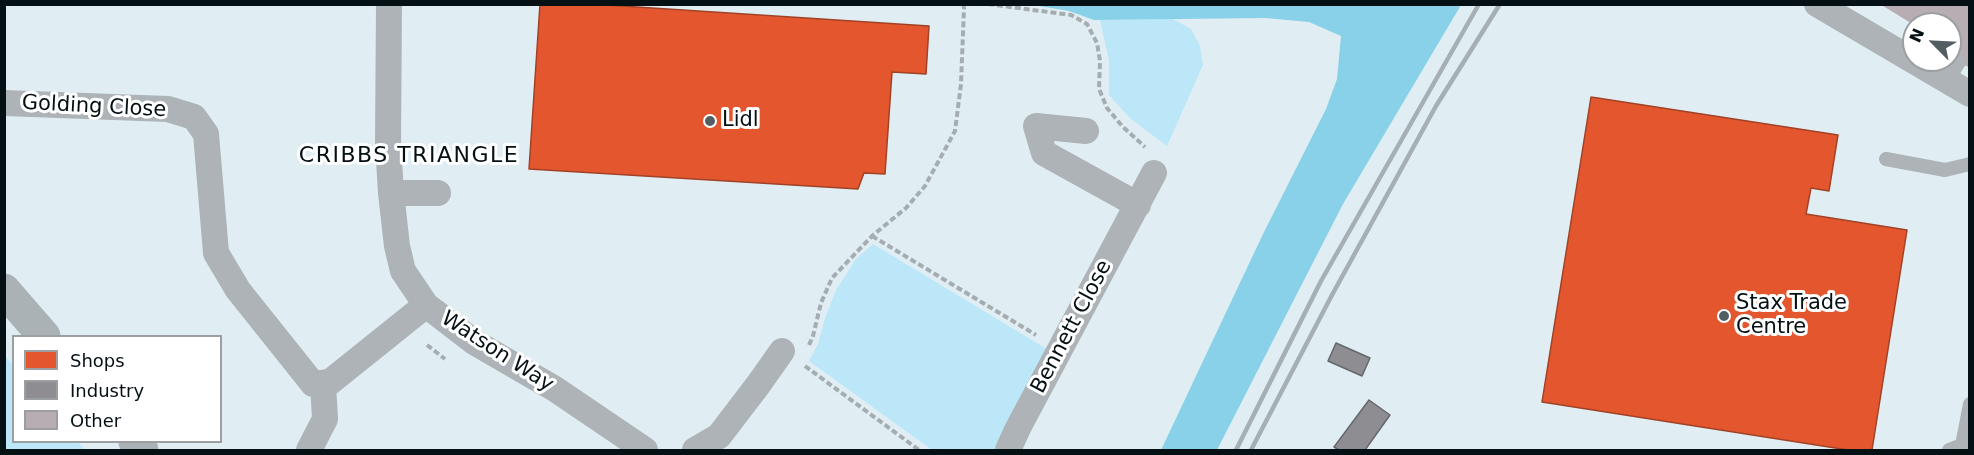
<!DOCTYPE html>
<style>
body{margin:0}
#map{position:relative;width:1974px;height:455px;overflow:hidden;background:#e0eef4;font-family:"DejaVu Sans",sans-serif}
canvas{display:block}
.frame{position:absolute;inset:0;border:6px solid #051014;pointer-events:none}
.legend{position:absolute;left:12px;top:335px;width:210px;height:108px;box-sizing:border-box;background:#fff;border:2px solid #9b9fa1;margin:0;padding:8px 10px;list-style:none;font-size:18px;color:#051014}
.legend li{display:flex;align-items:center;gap:12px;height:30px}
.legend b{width:30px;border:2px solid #9b9fa1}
.north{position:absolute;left:1902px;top:12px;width:60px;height:60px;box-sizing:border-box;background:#fff;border:2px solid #9b9fa1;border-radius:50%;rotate:294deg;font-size:16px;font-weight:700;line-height:24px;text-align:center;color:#051014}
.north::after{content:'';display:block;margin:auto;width:21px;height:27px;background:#525e62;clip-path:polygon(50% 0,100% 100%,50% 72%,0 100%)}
</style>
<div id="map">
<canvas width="1974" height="455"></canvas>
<div class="frame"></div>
<ul class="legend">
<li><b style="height:16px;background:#e4572e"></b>Shops</li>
<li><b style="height:16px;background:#8d8d92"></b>Industry</li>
<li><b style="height:16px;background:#b8adb3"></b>Other</li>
</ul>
<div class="north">N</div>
</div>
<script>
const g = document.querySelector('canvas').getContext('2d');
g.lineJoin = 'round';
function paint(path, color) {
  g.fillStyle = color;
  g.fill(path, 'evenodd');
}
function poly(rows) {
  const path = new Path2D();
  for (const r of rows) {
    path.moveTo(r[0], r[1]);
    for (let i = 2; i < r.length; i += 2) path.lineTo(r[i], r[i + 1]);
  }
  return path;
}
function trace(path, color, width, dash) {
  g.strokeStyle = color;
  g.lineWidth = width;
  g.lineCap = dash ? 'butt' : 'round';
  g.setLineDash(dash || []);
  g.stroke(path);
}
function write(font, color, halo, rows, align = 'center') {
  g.font = font + ' "DejaVu Sans",sans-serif';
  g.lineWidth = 6;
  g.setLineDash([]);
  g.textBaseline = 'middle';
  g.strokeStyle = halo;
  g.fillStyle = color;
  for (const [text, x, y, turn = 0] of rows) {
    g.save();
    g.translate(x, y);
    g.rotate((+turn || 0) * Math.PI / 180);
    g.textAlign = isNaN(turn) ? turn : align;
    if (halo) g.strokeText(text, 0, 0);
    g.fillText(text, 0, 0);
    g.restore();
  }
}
const green = poly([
 [1173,19,1191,29,1200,46,1203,65,1167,146,1131,119,1109,95,1109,60,1100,20],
 [873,244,1050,351,1007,421,995,450,932,450,809,361,818,344,825,318,836,290,856,259],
 [4,355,13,365,14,442,78,442,85,450,5,450]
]);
const forest = poly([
 [1033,5,1461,5,1343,204,1217,450,1161,450,1263,234,1326,109,1337,79,1341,36,1309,22,1265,18,1094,20,1069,11]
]);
const shops = poly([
 [540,4,591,4,929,26,926,74,892,72,885,174,864,173,858,189,529,169,540,4],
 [1591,97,1838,135,1829,191,1811,188,1806,214,1907,230,1872,450,1848,450,1542,402,1591,97]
]);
const industry = poly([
 [1336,343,1370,358,1362,376,1328,361,1336,343],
 [1369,400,1390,415,1365,450,1339,450,1334,447,1369,400]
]);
const building = poly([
 [1880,4,1970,4,1970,68,1950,57,1950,24,1914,25]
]);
const path = poly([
 [988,4,1071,15,1087,24,1097,43,1100,61,1099,89,1107,108,1123,127,1145,147],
 [872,236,1036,335],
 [427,345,445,359],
 [809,345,813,336,821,303,832,278,872,236,906,208,925,186,955,131,961,84,964,8,963,4],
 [805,366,919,450]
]);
const lane = poly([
 [1948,80,1959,62],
 [1886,159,1945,170,1970,164],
 [1949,450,1962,445,1970,404]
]);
const street = poly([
 [389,4,388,144,391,193,397,246,403,271,426,305,474,342,555,389,645,450],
 [1817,4,1970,94],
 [4,103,168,109,194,117,206,134,216,253,238,290,313,384,330,382,426,305],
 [1086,131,1036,126,1044,153,1138,205],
 [391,193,438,193],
 [309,450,325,419,323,383],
 [695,450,719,436,758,385,782,351],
 [1008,450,1018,428,1154,173]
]);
const secondary = poly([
 [4,290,44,336],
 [135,442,142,450]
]);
const rail = poly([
 [1236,450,1321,281,1479,4],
 [1251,450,1332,295,1436,106,1500,4]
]);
const markers = [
 [710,121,6,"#525e62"],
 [1724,316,6,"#525e62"]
];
const streetNames = [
 ["Golding Close",94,107,3],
 ["Bennett Close",1072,327,-62],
 ["Watson Way",497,352,33]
];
const poiNames = [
 ["Lidl",722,121],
 ["Stax Trade",1736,304],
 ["Centre",1736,328]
];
const neighbourhoodNames = [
 ["CRIBBS TRIANGLE",409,156]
];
paint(green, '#bbe7f9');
paint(forest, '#89d1e9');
paint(shops, '#e4572e');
trace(shops, '#a14226', 1.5);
paint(industry, '#8d8d92');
trace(industry, '#64686c', 1.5);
paint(building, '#b8adb3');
trace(path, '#a5adb0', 4, [6, 3]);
trace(lane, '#adb3b6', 14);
trace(street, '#adb3b6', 26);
trace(secondary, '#aab2b6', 33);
trace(rail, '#a6afb3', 4.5);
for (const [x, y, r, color] of markers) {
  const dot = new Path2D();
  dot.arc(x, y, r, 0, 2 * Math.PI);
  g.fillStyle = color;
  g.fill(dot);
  trace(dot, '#fff', 2);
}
write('21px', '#051014', '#fff', streetNames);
write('21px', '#051014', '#fff', poiNames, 'left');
g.letterSpacing = '1.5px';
write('22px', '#051014', '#fff', neighbourhoodNames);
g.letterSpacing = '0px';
</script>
